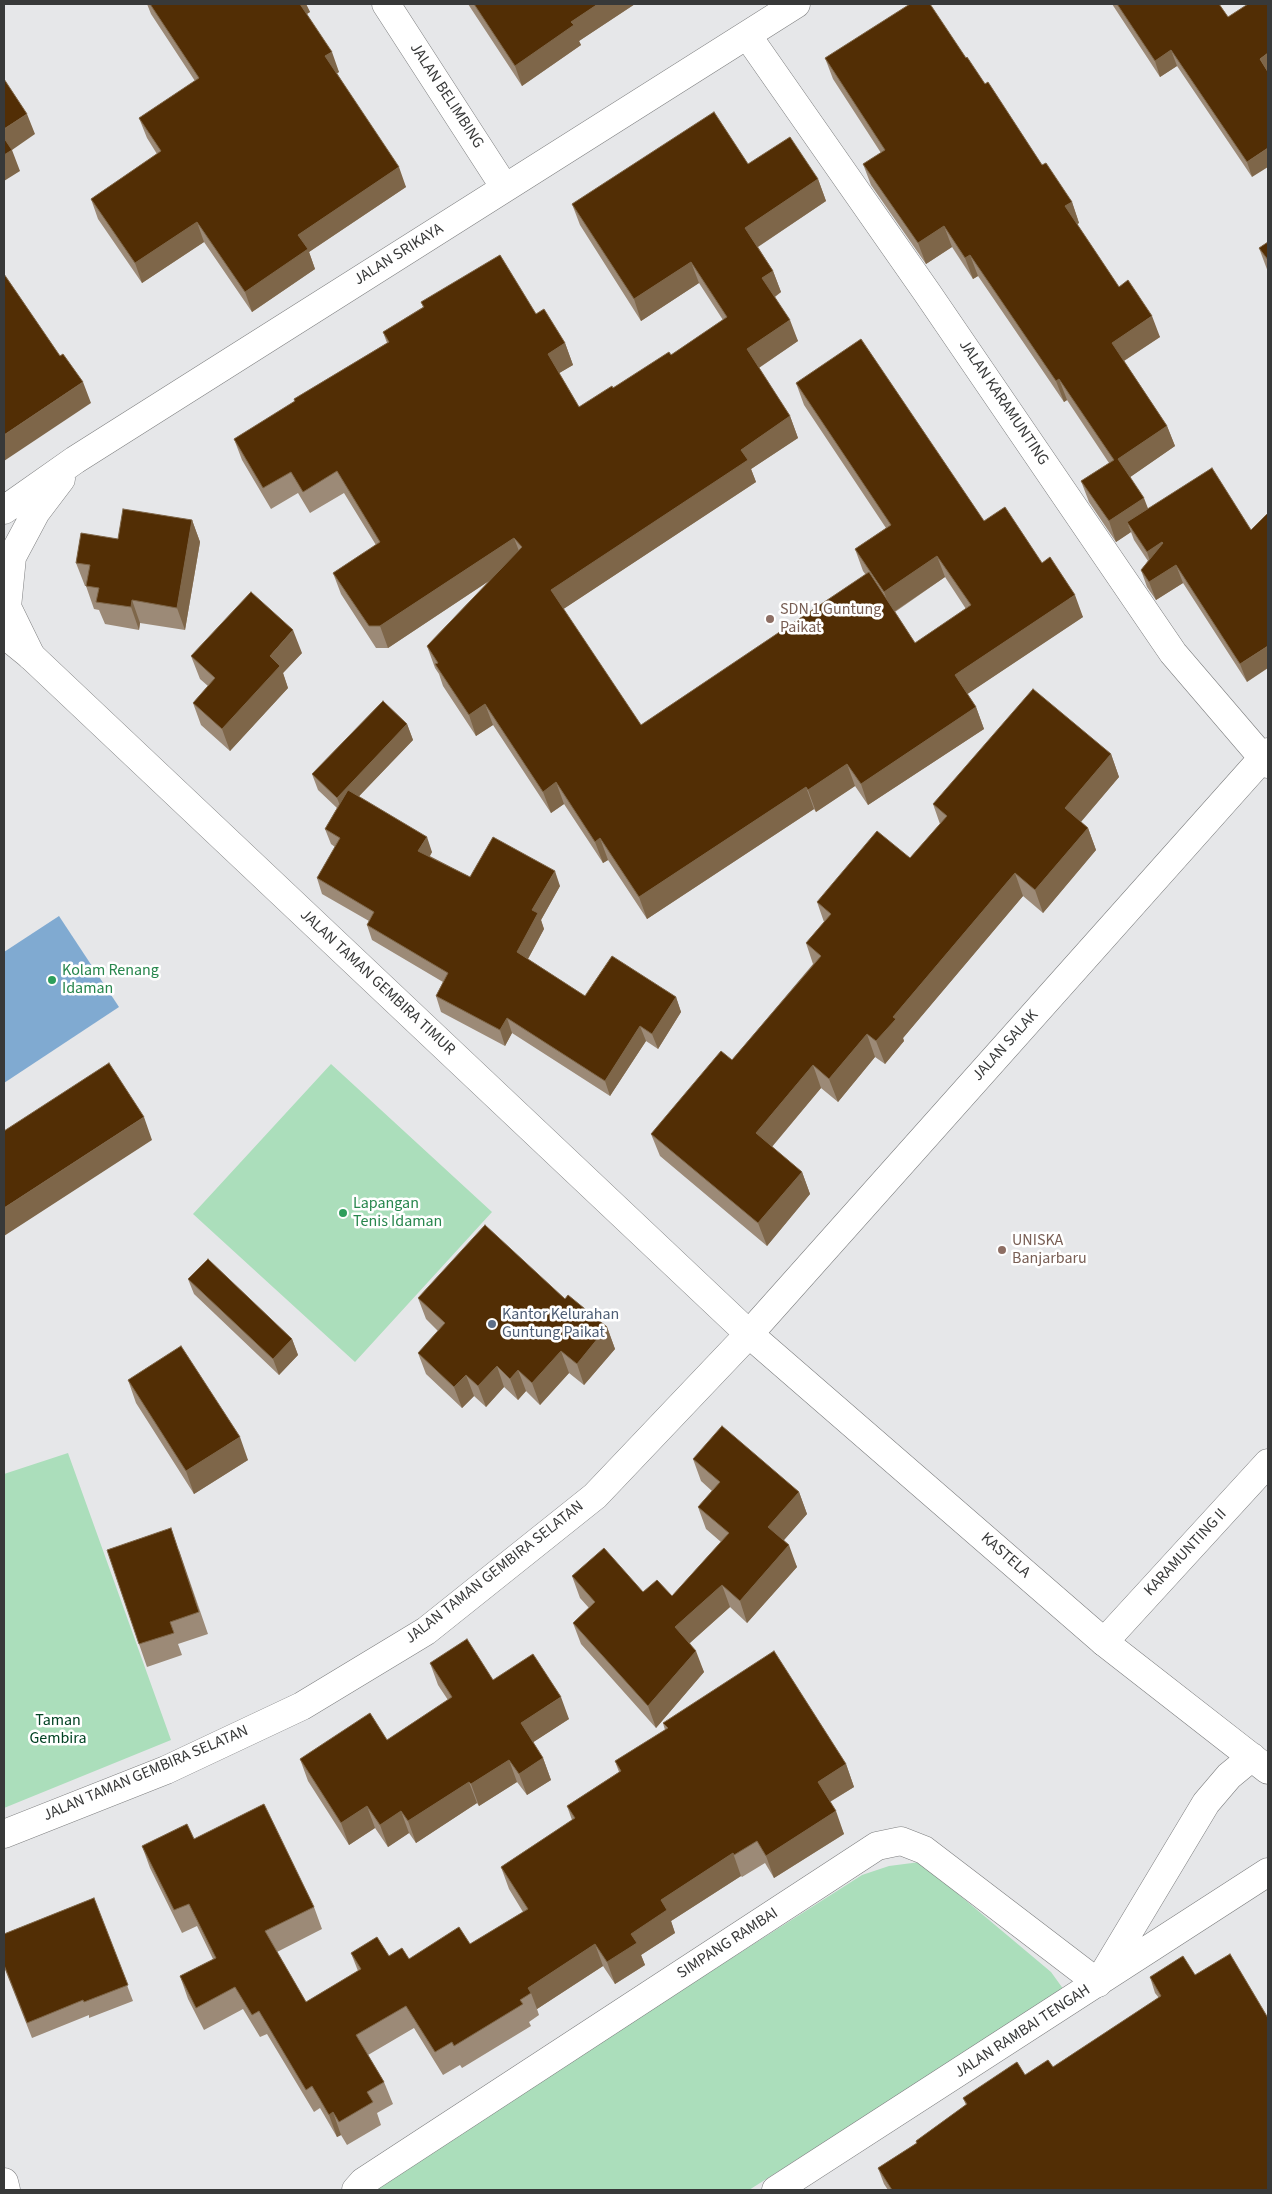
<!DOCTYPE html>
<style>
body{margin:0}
#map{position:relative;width:1272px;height:2194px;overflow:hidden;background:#e6e7e9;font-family:"Source Sans 3",sans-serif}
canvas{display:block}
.frame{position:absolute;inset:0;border:5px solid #383939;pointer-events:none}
</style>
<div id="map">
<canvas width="1272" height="2194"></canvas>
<div class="frame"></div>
</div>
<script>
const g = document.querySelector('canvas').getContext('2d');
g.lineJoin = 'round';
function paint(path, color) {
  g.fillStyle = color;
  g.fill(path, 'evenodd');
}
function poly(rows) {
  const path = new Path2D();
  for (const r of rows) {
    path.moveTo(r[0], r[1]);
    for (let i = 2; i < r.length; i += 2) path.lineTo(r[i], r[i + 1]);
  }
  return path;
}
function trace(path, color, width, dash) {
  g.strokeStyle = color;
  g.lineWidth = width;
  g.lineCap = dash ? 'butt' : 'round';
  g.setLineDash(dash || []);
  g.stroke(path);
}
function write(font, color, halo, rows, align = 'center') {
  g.font = font + ' "Source Sans 3",sans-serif';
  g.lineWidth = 5;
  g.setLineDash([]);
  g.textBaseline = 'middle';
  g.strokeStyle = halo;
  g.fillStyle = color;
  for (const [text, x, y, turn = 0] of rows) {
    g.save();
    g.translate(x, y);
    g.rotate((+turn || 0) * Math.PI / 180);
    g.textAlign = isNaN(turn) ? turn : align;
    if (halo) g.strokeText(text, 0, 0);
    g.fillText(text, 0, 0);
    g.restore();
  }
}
const green = poly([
 [331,1064,492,1212,355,1362,193,1214],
 [68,1453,171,1740,4,1808,4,1474],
 [920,1862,1051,1972,1064,1990,749,2190,368,2190,862,1875,889,1866]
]);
const water = poly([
 [59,916,119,1007,4,1083,4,952]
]);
const minor = poly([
 [386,4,505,188],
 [747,35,928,294,1173,653,1268,764],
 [4,510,75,460,796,4],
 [31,656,7,607,12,557,36,512,61,479],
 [749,1334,1268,752],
 [1104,1642,1268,1463],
 [356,2190,363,2182,877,1846,901,1841,924,1850,1098,1983]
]);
const tertiary = poly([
 [4,634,31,656,749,1334,1104,1642,1268,1770],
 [4,1834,166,1770,302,1706,426,1631,595,1496,749,1334],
 [1101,1978,1206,1803,1229,1776,1252,1757],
 [4,2182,6,2190],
 [776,2190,1268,1872]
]);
const wall = poly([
 [147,4,306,4,310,12,307,14,339,72,337,73,406,187,309,252,315,269,252,312,204,242,142,283,98,219,91,199,157,154,147,138,139,118,195,81,151,14],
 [468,4,635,4,579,41,581,45,522,86],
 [1112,4,1219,4,1228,17,1252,177,1177,66,1160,77],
 [825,58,966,58,985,84,1042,165,1072,202,1079,223,1077,224,1119,287,1160,337,1124,361,1167,426,1175,446,1130,477,1148,509,1212,468,1247,682,1183,583,1156,600,1147,587,1141,570,1148,561,1134,540,1131,532,1116,542,1089,502,1081,481,1109,463,1067,400,1064,402,978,276,973,279,952,247,926,264,871,185,863,164,881,153,833,79],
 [748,164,818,179,826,201,758,247,773,271,781,292,775,297,798,341,759,368,790,416,798,438,751,469,756,482,563,609,641,725,866,575,863,571,855,549,886,528,804,405,796,383,984,521,1042,563,1083,617,967,694,976,707,984,729,868,805,855,786,816,812,814,809,647,919,608,860,603,863,564,804,551,813,493,725,476,736,443,686,439,674,435,668,427,646,489,581,388,648,376,648,341,594,333,573,376,545,344,493,310,513,298,493,271,509,242,460,234,439,295,402,294,399,387,343,383,332,423,307,421,302,536,314,565,343,573,365,559,373,579,407,671,355,723,320,699,283,641,321,580,225,572,204],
 [945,577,966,609,915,643,895,612],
 [1268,242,1268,272,1259,248],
 [192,520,200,542,185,630,140,623,139,630,105,624,99,610,94,609,86,586,85,586,76,563,118,539],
 [302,653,283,673,288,688,230,751,201,725,193,703,208,686,200,679,191,656],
 [407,724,413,740,358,797,432,852,430,856,470,877,560,886,541,920,544,929,528,959,585,996,676,997,681,1012,658,1049,646,1041,610,1096,512,1033,505,1046,441,1012,436,996,443,982,372,940,367,925,369,921,322,894,317,878,335,847,331,844,325,829,337,808,318,790,312,774],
 [1111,754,1119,777,1081,822,1088,828,1096,850,1043,913,1023,896,903,1038,904,1041,885,1064,875,1057,838,1102,821,1088,772,1147,802,1172,810,1194,767,1246,660,1156,651,1134,732,1060,813,964,806,943,824,922,817,902,910,858,940,824,933,804],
 [188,1279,292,1339,298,1355,279,1375,194,1294],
 [418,1298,565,1299,607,1327,615,1349,584,1385,569,1373,540,1405,526,1391,518,1400,504,1387,486,1407,474,1396,462,1408,426,1374,418,1353,438,1331,426,1319],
 [128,1380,248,1460,194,1494,136,1403],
 [693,1459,799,1492,807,1514,784,1540,797,1567,747,1623,730,1607,690,1643,704,1672,656,1728,581,1644,573,1623,589,1608,580,1598,572,1576,643,1592,672,1596,721,1542,706,1529,698,1507,712,1491,701,1481],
 [179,1550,208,1634,178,1644,182,1655,147,1667,139,1644],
 [430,1663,493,1680,569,1719,533,1742,543,1758,551,1780,527,1795,517,1782,479,1806,477,1803,416,1843,409,1833,388,1847,375,1828,349,1845,308,1781,300,1759,387,1740,448,1700,438,1685],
 [663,1723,846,1764,854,1787,830,1802,844,1834,774,1878,765,1863,742,1877,741,1876,671,1921,675,1933,641,1955,645,1965,615,1984,603,1966,537,2009,539,2015,529,2022,531,2026,462,2068,460,2065,443,2075,414,2028,368,2055,384,2082,393,2104,377,2113,381,2125,347,2145,341,2135,337,2137,320,2108,314,2112,267,2034,260,2037,243,2009,204,2030,188,1999,180,1976,213,1959,197,1926,182,1933,150,1868,142,1846,194,1839,314,1907,322,1929,277,1952,306,2002,358,1971,351,1953,389,1956,409,1959,470,1944,523,1912,509,1889,501,1867,572,1820,567,1806,619,1772,615,1761,665,1730],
 [94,1898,133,2001,89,2018,89,2015,32,2038,4,1967,4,1934],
 [1195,1975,1268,2190,888,2190,884,2184,878,2168,917,2143,916,2141,966,2105,963,2098,1025,2075,1053,2067,1159,1998,1155,1993,1150,1977]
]);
const shadedWall = poly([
 [298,4,306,4,310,12,303,16],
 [598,4,635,4,579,41,581,45,522,86,515,66,571,22],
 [1171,50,1177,66,1160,77,1155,61],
 [332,52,339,72,333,76,325,56],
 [1268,53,1268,72,1260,59],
 [27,114,35,134,12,150,20,171,4,181,4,129],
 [1268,148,1268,167,1252,177,1247,162],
 [399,167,406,187,309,252,315,269,252,312,245,292,298,235],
 [818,179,826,201,753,250,745,228],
 [1072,202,1079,223,1072,227,1065,206],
 [197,222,204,242,142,283,135,263],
 [944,226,952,247,926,264,918,243],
 [970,255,978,276,973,279,965,258],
 [691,262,699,283,641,321,634,299],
 [773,271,781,292,770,300,762,278],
 [1152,316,1160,337,1119,364,1112,343],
 [790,320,798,341,754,371,747,349],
 [565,343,573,365,556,375,548,354],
 [1059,379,1067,400,1064,402,1056,381],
 [83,382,91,403,4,461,4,435],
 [790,416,798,438,751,469,756,482,559,612,551,590,741,450],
 [1167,426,1175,446,1126,480,1118,459],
 [1144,498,1152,519,1127,522,1131,532,1116,542,1109,521],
 [192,520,200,542,185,630,177,608],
 [514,538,522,559,388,648,380,626],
 [1162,542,1168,560,1153,570,1147,552],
 [937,556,945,577,892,613,884,592],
 [1176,565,1183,583,1156,600,1149,582],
 [1075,595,1083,617,963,697,955,675],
 [132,600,140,623,139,630,131,607],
 [293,630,302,653,283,673,288,688,230,751,222,729,270,656],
 [1268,646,1268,668,1247,682,1240,664],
 [485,704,493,725,476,736,469,715],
 [976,707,984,729,868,805,861,784],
 [407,724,413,740,343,813,337,798],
 [1111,754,1119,777,1073,831,1065,808],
 [847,764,855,786,816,812,808,790],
 [556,782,564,804,551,813,543,792],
 [806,787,814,809,647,919,639,897],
 [1088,828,1096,850,1043,913,1035,890],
 [427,837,432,852,424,866,418,851],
 [600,838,608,860,603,863,595,842],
 [555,871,560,886,541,920,544,929,523,968,517,952,532,910],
 [1015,873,1023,896,903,1038,904,1041,885,1064,876,1041,893,1017],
 [676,997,681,1012,658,1049,652,1034],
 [507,1018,512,1033,505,1046,500,1030],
 [640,1026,646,1041,610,1096,605,1081],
 [867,1034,875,1057,838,1102,829,1079],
 [813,1065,821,1088,764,1156,756,1133],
 [144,1117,152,1140,4,1236,4,1208],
 [802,1172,810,1194,767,1246,758,1223],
 [607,1327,615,1349,584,1385,577,1364],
 [292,1339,298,1355,279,1375,273,1359],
 [561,1351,569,1373,540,1405,532,1383],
 [497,1366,504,1387,486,1407,478,1386],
 [518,1370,526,1391,518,1400,510,1379],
 [466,1375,474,1396,462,1408,454,1387],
 [240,1437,248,1460,194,1494,186,1471],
 [799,1492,807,1514,776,1549,768,1527],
 [789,1545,797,1567,747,1623,740,1601],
 [722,1585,730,1607,683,1649,675,1627],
 [696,1651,704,1672,656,1728,648,1706],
 [561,1697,569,1719,529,1745,521,1723],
 [543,1758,551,1780,527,1795,519,1774],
 [509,1760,517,1782,479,1806,471,1784],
 [846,1764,854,1787,826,1804,818,1782],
 [469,1782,477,1803,416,1843,408,1821],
 [367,1806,375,1828,349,1845,341,1823],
 [401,1811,409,1833,388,1847,380,1825],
 [836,1811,844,1834,774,1878,766,1856],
 [733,1853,741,1876,671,1921,675,1933,641,1955,645,1965,615,1984,607,1962,631,1934,661,1900],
 [595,1944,603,1966,537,2009,531,1993,528,1988],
 [333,2112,341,2135,337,2137,329,2115]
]);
const building = poly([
 [150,4,300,4,332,52,325,56,399,167,298,235,308,249,245,292,197,222,135,263,91,199,161,151,139,118,199,78,150,4],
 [474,4,598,4,571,22,574,25,515,66,474,4],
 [910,4,930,4,966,58,967,57,985,84,988,82,1042,165,1046,163,1072,202,1065,206,1119,287,1128,280,1152,316,1112,343,1167,426,1118,459,1144,498,1109,521,1081,481,1114,460,1059,379,1056,381,970,255,965,258,944,226,918,243,863,164,885,150,825,58,910,4],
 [1117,4,1219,4,1228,17,1248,4,1268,4,1268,40,1267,41,1268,42,1268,53,1260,59,1268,72,1268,148,1247,162,1171,50,1155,61,1117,4],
 [4,79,27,114,4,129,4,79],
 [714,112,748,164,790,137,818,179,745,228,773,271,762,278,790,320,747,349,790,416,741,450,748,460,551,590,641,725,869,572,915,643,971,605,937,556,884,592,855,549,891,525,796,383,861,339,984,521,1005,507,1042,563,1050,557,1075,595,955,675,976,707,861,784,847,764,808,790,806,787,639,897,600,838,595,842,556,782,543,792,485,704,469,715,435,664,438,663,427,646,522,547,514,538,380,626,369,626,333,573,380,542,337,471,303,492,291,472,263,488,234,439,295,401,294,399,389,342,383,332,424,307,421,302,500,255,536,314,544,309,565,343,548,354,579,407,612,386,613,388,669,352,671,355,727,317,691,262,634,299,572,204,714,112],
 [4,138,12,150,4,155,4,138],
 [1268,242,1268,260,1259,248,1268,242],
 [4,274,60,356,63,354,83,382,4,435,4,274],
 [1212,468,1251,530,1268,513,1268,646,1240,664,1176,565,1149,582,1141,570,1163,543,1162,542,1147,552,1127,522,1212,468],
 [123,509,192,520,177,608,132,600,131,607,96,602,99,588,86,586,90,565,76,563,81,533,118,539,123,509],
 [251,592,293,630,270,656,280,666,222,729,193,703,215,678,191,656,251,592],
 [1033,689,1111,754,1065,808,1088,828,1035,890,1015,873,893,1017,896,1019,876,1041,867,1034,829,1079,813,1065,756,1133,802,1172,758,1223,651,1134,721,1051,732,1060,821,956,806,943,831,914,817,902,877,831,910,858,947,816,933,804,1033,689],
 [383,701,407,724,337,798,312,774,383,701],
 [348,790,427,837,418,851,470,877,493,837,555,871,532,910,538,913,517,952,585,996,612,956,676,997,652,1034,640,1026,605,1081,507,1018,500,1030,436,996,448,973,367,925,374,912,317,878,340,838,325,829,348,790],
 [109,1063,144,1117,4,1208,4,1131,109,1063],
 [485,1225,565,1299,568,1295,607,1327,577,1364,561,1351,532,1383,518,1370,510,1379,497,1366,478,1386,466,1375,454,1387,418,1353,445,1323,418,1298,485,1225],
 [208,1259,292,1339,273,1359,188,1279,208,1259],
 [181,1346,240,1437,186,1471,128,1380,181,1346],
 [722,1426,799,1492,768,1527,789,1545,740,1601,722,1585,675,1627,696,1651,648,1706,573,1623,595,1602,572,1576,604,1548,643,1592,657,1580,672,1596,729,1533,698,1507,720,1482,693,1459,722,1426],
 [171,1528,199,1612,170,1622,174,1633,139,1644,107,1550,171,1528],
 [467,1639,493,1680,533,1654,561,1697,521,1723,543,1758,519,1774,509,1760,471,1784,469,1782,408,1821,401,1811,380,1825,367,1806,341,1823,300,1759,370,1713,387,1740,452,1697,430,1663,467,1639],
 [774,1651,846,1764,818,1782,836,1811,766,1856,757,1841,734,1855,733,1853,661,1900,667,1910,631,1934,637,1943,607,1962,595,1944,528,1988,531,1993,520,2000,523,2004,454,2046,452,2042,435,2052,406,2006,356,2035,384,2082,367,2092,373,2102,339,2122,333,2112,329,2115,312,2086,306,2090,259,2011,252,2015,235,1987,196,2008,180,1976,216,1958,189,1904,174,1910,142,1846,187,1824,194,1839,264,1804,314,1907,265,1931,306,2002,361,1969,351,1953,377,1937,389,1956,402,1948,409,1959,459,1927,470,1944,528,1909,501,1867,575,1818,567,1806,621,1771,615,1761,668,1728,663,1723,774,1651],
 [94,1898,128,1985,84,2002,83,2000,27,2023,4,1965,4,1934,94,1898],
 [1230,1954,1268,2018,1268,2190,892,2190,878,2168,917,2143,916,2141,967,2104,963,2098,1017,2062,1025,2075,1048,2060,1053,2067,1161,1996,1150,1977,1183,1956,1195,1975,1230,1954]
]);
const markers = [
 [770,619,5,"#8d6e63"],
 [52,980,5,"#2e9e5b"],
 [343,1213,5,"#2e9e5b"],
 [1002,1250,5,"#8d6e63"],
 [492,1324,5,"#5c6f8a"]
];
const streetNames = [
 ["JALAN BELIMBING",446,96,57],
 ["JALAN SRIKAYA",399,255,-32],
 ["JALAN KARAMUNTING",1003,403,56],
 ["JALAN TAMAN GEMBIRA TIMUR",377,983,43],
 ["JALAN SALAK",1006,1046,-48],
 ["KARAMUNTING II",1186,1553,-47],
 ["KASTELA",1005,1556,41],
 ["JALAN TAMAN GEMBIRA SELATAN",495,1573,-38],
 ["JALAN TAMAN GEMBIRA SELATAN",146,1774,-23],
 ["SIMPANG RAMBAI",728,1944,-33],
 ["JALAN RAMBAI TENGAH",1023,2032,-33]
];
const educationNames = [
 ["SDN 1 Guntung",780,610],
 ["Paikat",780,628],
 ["UNISKA",1012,1241],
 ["Banjarbaru",1012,1259]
];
const leisureNames = [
 ["Kolam Renang",62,971],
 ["Idaman",62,989],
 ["Lapangan",353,1204],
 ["Tenis Idaman",353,1222]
];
const serviceNames = [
 ["Kantor Kelurahan",502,1315],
 ["Guntung Paikat",502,1333]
];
const parkNames = [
 ["Taman",58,1721],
 ["Gembira",58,1739]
];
paint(green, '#abdebb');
paint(water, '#80aad1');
trace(minor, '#7d7e7f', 29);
trace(tertiary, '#7d7e7f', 29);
trace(minor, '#fff', 28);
trace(tertiary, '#fff', 28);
paint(wall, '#9c8a77');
paint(shadedWall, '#7e6649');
paint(building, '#522e05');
trace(building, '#7e6649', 1);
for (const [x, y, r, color] of markers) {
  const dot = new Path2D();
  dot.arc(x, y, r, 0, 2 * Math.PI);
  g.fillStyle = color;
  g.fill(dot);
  trace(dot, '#fff', 2);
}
write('16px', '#383939', '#fff', streetNames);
write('16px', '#785e54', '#fff', educationNames, 'left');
write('16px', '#27864d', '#fff', leisureNames, 'left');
write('16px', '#4e5e75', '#fff', serviceNames, 'left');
write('16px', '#014223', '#fff', parkNames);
</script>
